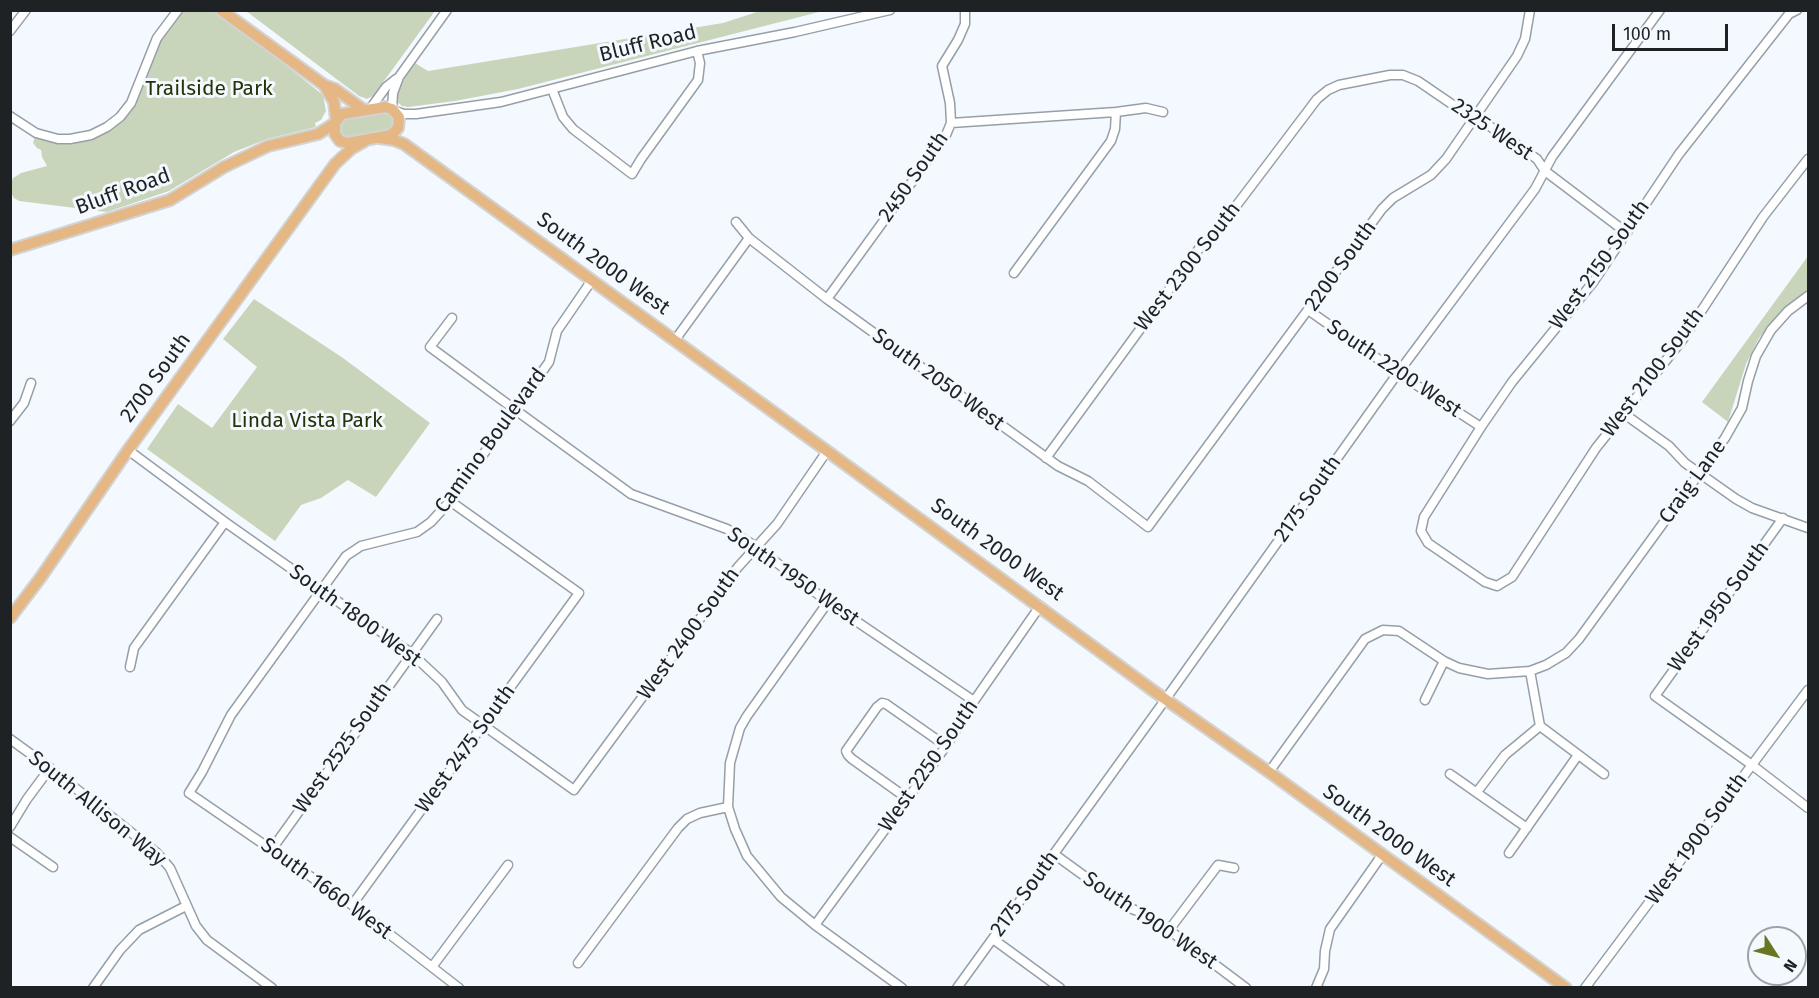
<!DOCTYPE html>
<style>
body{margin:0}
#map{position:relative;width:1819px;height:998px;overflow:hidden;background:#f3f9fe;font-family:"Fira Sans",sans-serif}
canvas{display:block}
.frame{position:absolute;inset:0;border:12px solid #1e2225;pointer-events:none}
.north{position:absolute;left:1747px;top:926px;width:60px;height:60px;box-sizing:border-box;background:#f3f9fe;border:2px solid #9ea3a7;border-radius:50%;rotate:126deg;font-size:16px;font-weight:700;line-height:24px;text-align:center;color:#1e2225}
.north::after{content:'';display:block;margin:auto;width:21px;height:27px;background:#697622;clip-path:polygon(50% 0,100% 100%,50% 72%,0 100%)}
.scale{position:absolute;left:1612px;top:24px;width:116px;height:27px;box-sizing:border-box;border:3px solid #1e2225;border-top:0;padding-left:8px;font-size:18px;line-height:21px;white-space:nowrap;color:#1e2225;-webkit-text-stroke:4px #f3f9fe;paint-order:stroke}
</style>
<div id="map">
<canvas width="1819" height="998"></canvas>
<div class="frame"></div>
<div class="north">N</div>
<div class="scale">100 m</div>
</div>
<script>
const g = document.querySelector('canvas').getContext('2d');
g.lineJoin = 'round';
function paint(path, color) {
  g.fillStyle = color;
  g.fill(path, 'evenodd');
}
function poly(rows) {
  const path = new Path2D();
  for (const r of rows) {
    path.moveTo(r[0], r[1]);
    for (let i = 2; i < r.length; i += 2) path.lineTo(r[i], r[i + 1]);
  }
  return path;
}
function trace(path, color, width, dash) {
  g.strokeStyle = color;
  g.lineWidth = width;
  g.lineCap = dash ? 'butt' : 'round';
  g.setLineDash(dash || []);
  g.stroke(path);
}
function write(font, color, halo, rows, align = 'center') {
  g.font = font + ' "Fira Sans",sans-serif';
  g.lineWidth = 6;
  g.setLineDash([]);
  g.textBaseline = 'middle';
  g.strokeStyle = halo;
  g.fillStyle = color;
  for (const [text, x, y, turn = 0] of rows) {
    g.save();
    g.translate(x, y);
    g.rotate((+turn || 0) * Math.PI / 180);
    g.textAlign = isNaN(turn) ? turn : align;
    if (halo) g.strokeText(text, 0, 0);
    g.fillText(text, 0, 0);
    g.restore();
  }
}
const green = poly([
 [178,11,218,11,323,95,326,111,321,120,315,123,316,127,267,139,234,152,169,191,107,212,19,201,14,198,10,191,11,183,13,178,21,173,47,166,42,157,41,150,37,148,33,143,36,133,45,136,91,135,120,117,157,38],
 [246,11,435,11,373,96,367,99,359,96],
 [760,11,823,11,518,89,455,101,408,107,402,106,396,101,397,89,415,63,428,71,723,23],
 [383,112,389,113,393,118,394,124,389,130,350,138,344,137,340,133,339,127,344,119],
 [1808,256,1808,290,1783,310,1759,338,1746,364,1728,422,1702,402],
 [254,299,343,358,430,423,376,497,348,480,321,498,301,505,275,541,147,449,178,404,212,428,257,367,223,339]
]);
const minor = poly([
 [1797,10,1789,14,1679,154,1594,281,1512,382,1481,427,1424,517,1421,531,1428,543,1485,582,1497,586,1512,577,1596,448,1683,339,1763,217,1808,159],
 [10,31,26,10],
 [552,89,563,117,573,129,632,174,641,159,698,80,700,63,697,51],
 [370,109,386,87,396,79],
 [392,109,393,93,399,77,447,10],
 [395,111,404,114,416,114,501,102,697,51,795,32,890,10],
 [10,116,36,133,58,139,70,139,91,135,107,127,120,117,131,103,157,38,178,10],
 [951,123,1116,112,1146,108,1163,112],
 [736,222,749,238,827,299,1058,466,1088,481,1148,527,1382,209,1393,198,1431,175,1446,159,1517,56,1525,39,1530,10],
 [1014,273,1111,141,1115,129,1116,112],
 [827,299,946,135,951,123,950,103,942,66,958,40,965,24,965,10],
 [1308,310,1404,377,1481,427],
 [452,318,430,347,521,414,631,494,727,529,755,546,828,602,974,701],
 [675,340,749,238],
 [1623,413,1669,446,1685,463,1736,499,1752,508,1808,528],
 [10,421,24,403,31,383],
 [128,450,225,522,411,653,442,682,462,710,574,790,738,567,777,524,827,451],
 [1046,458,1198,250,1227,218,1317,99,1328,90,1339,85,1390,75,1403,75,1418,81,1459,109,1475,116,1537,159,1545,171,1627,233],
 [1783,518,1655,696,1752,765,1808,808],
 [828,602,747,716,740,728,730,763,728,807,735,829,747,856,781,897,815,925,902,988],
 [130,667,134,648,225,522],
 [1530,671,1540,726],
 [1425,700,1444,661],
 [1540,726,1604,774],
 [10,739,50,768,157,853,170,868,196,926,207,940,272,988],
 [1269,772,1365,639,1383,630,1399,631,1444,661,1459,668,1488,674,1530,671,1546,665,1566,653,1579,639,1725,438,1742,408,1748,381,1756,356,1771,330,1788,311,1808,296],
 [1450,774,1527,828],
 [1477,792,1505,755,1540,726],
 [908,799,852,759,848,755,846,751,877,707,882,703,886,704,946,746],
 [10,827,27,799,50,768],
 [10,837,53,867],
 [272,849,437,619],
 [1509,853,1578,755],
 [1054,854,1127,907,1140,912,1169,930,1246,988],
 [352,905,579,593,450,501],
 [815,925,946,746,974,701,1040,606],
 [1169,930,1218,865,1234,868],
 [993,939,1060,988],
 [578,963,678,828,687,819,700,813,728,807],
 [432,967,508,865],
 [93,988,120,950,139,930,186,906],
 [459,988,352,905,189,793,202,772,231,715,346,556,361,546,417,532,431,522,450,501,549,362,557,331,592,280],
 [957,988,1160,707,1395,377,1535,189,1552,157,1660,10],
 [1316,988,1324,969,1325,951,1330,929,1382,855],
 [1585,988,1808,690]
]);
const major = poly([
 [221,10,324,85,335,89,364,110],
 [324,85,334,102,336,119],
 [385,107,392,109,399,117,398,128,391,135,348,143,340,141,335,134,335,123,342,114,385,107],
 [380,138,394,140,404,144,827,451,1155,692,1269,772,1566,988],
 [10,250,170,200,224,167,268,146,318,134,335,123],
 [10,618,41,577,128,450,335,164,351,149,365,141]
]);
const streetNames = [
 ["Bluff Road",648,44,-14],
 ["2325 West",1492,130,34],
 ["2450 South",914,177,-55],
 ["Bluff Road",123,192,-20],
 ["South 2000 West",603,264,36],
 ["West 2150 South",1600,265,-54],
 ["2200 South",1341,266,-54],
 ["West 2300 South",1188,267,-52],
 ["South 2200 West",1394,369,34],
 ["West 2100 South",1653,373,-53],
 ["2700 South",156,378,-54],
 ["South 2050 West",938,380,36],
 ["Camino Boulevard",491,441,-54],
 ["Craig Lane",1693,482,-54],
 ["2175 South",1308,499,-55],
 ["South 2000 West",997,550,36],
 ["South 1950 West",793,577,35],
 ["West 1950 South",1719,607,-54],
 ["South 1800 West",355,616,36],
 ["West 2400 South",689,634,-54],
 ["West 2525 South",343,748,-55],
 ["West 2475 South",466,749,-54],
 ["West 2250 South",929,766,-55],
 ["South Allison Way",97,809,39],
 ["South 2000 West",1389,836,36],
 ["West 1900 South",1697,839,-54],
 ["South 1660 West",326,889,36],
 ["2175 South",1025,894,-54],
 ["South 1900 West",1150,921,34]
];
const parkNames = [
 ["Trailside Park",209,89],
 ["Linda Vista Park",307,421]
];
paint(green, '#c9d5bb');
trace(minor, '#969fa7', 11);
trace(major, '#d2d3d3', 14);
trace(minor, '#fff', 8);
trace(major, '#e4b784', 10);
write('21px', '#1e2225', '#f3f9fe', streetNames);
write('21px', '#243308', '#f3f9fe', parkNames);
</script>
